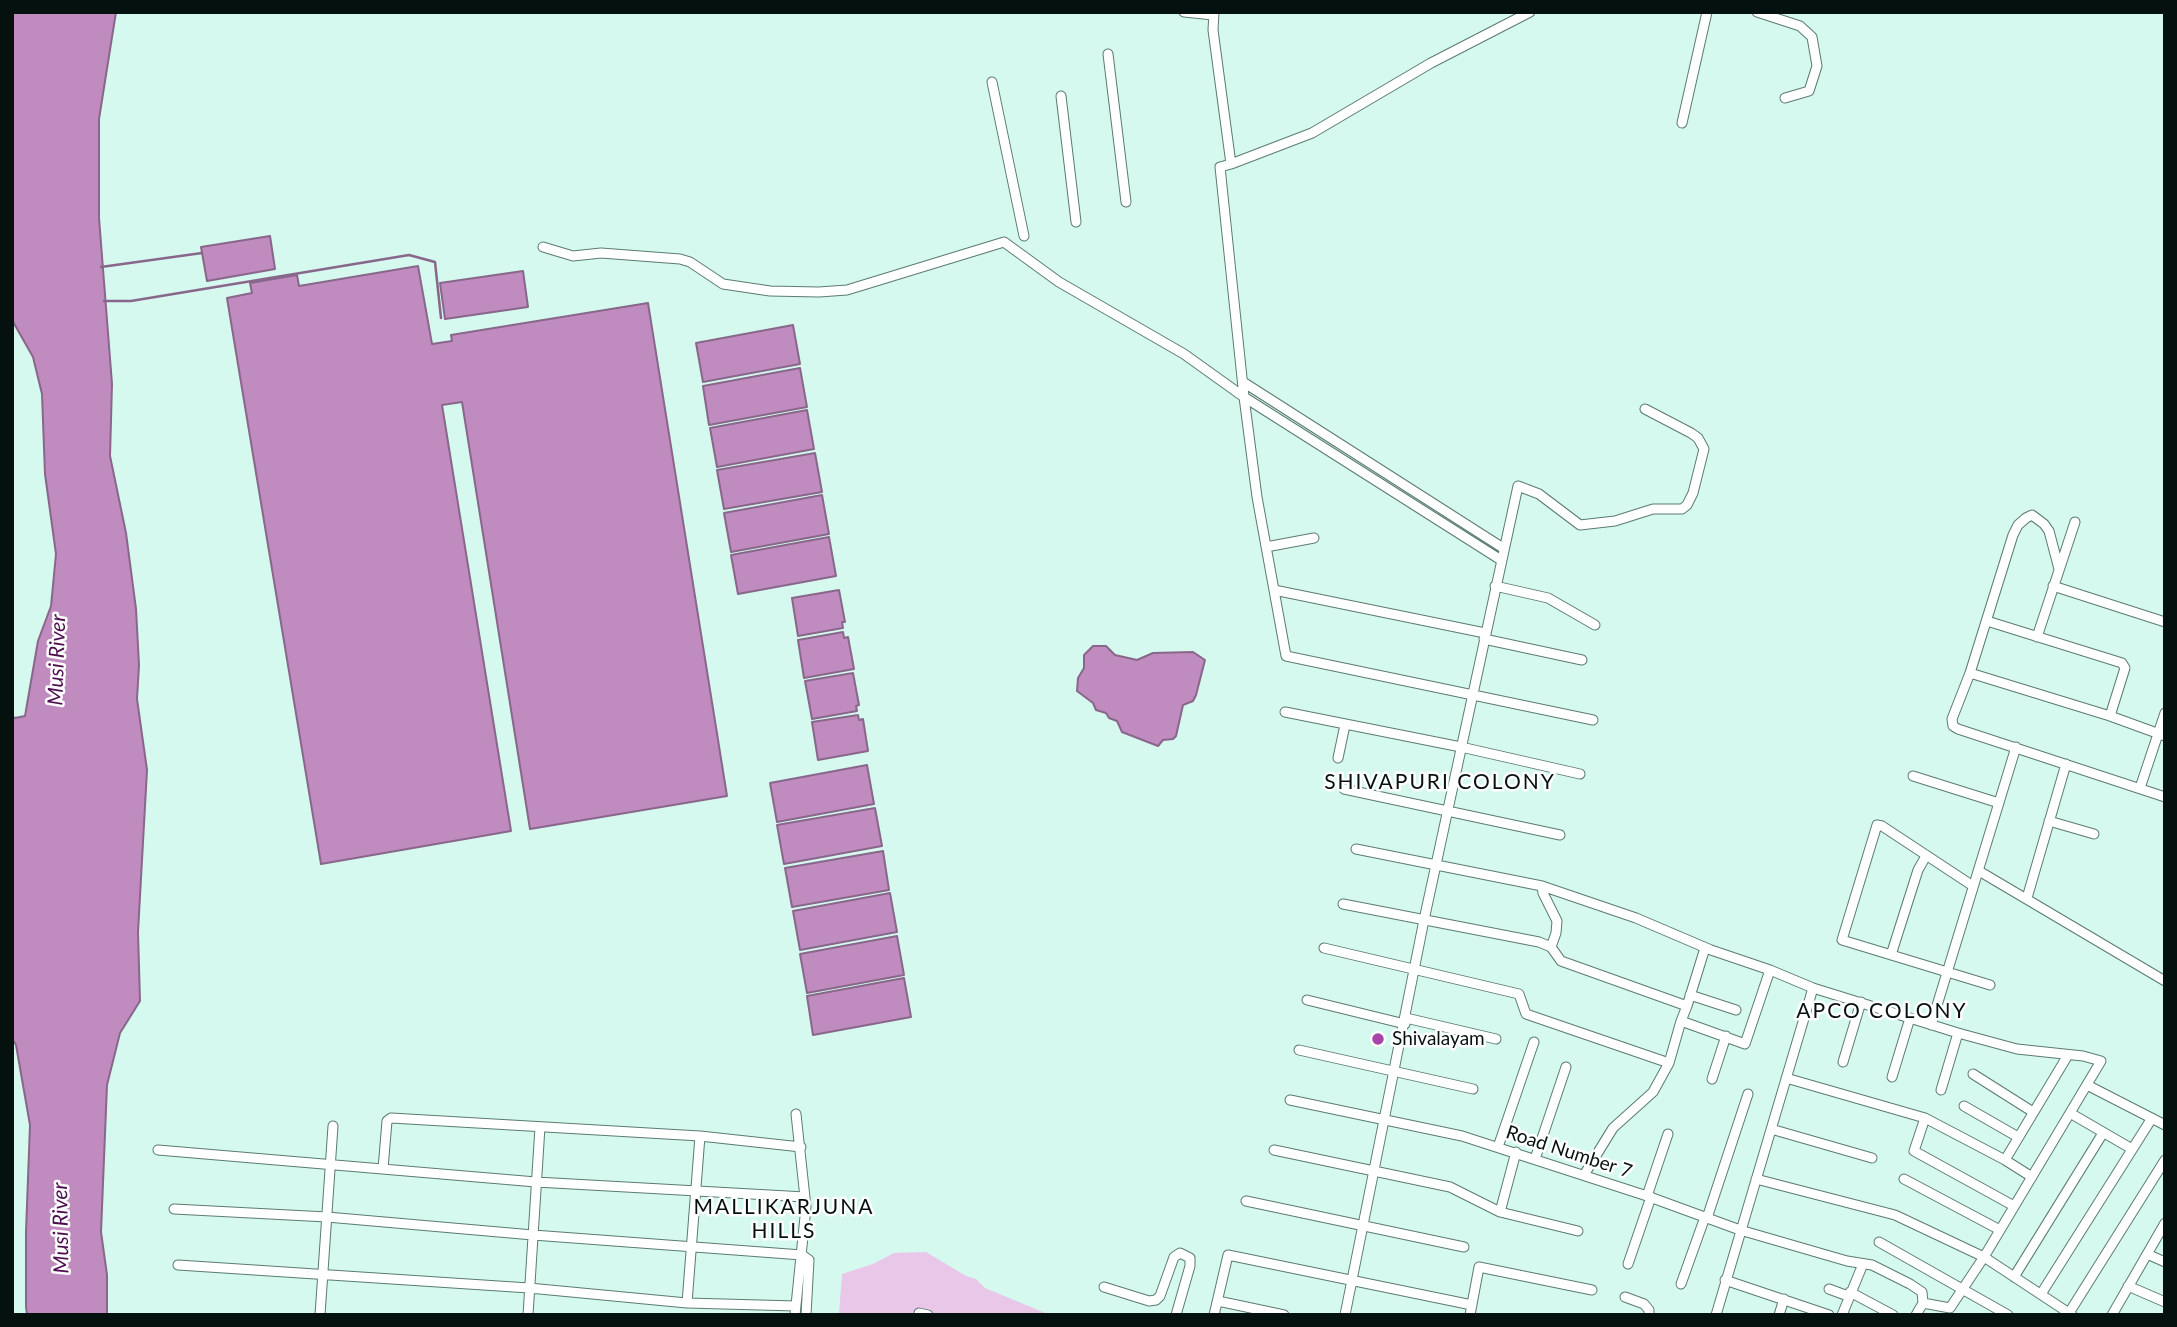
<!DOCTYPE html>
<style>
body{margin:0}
#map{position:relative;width:2177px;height:1327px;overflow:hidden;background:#d5f8ef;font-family:Lato,sans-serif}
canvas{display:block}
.frame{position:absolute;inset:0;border:14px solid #05110e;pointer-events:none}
</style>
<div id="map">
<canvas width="2177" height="1327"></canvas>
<div class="frame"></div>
</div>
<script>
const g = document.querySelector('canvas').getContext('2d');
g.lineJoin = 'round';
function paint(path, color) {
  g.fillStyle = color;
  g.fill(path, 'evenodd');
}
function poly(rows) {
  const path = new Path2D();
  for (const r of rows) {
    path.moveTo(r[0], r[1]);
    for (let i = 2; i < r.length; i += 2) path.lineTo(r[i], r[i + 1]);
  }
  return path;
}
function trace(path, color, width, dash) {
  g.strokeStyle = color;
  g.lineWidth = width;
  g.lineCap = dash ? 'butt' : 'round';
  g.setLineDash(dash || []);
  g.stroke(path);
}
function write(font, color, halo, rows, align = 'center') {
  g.font = font + ' Lato,sans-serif';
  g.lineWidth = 5;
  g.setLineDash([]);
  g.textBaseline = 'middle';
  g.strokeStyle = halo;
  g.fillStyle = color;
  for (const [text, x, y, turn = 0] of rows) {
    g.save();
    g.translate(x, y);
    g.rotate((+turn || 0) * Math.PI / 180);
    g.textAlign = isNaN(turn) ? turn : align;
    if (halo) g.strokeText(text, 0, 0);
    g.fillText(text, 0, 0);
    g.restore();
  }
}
const green = poly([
 [926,1252,966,1276,976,1279,985,1288,1050,1315,839,1315,842,1274,873,1264,894,1253]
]);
const water = poly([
 [12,12,116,12,99,119,99,218,112,384,110,456,126,533,136,609,139,665,137,699,147,770,138,932,140,1001,120,1033,107,1085,101,1232,107,1275,107,1315,27,1315,26,1307,26,1232,30,1125,16,1045,12,1039,12,716,15,718,25,716,38,641,51,606,56,554,45,474,42,394,33,357,12,320,12,12],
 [270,236,275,269,207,281,201,247,270,236],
 [418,266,432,344,452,341,451,335,648,303,727,796,530,829,462,402,442,405,511,831,321,864,227,298,252,293,250,283,297,275,299,286,418,266],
 [523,271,528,307,445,319,440,283,523,271],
 [793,325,800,364,703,382,696,343,793,325],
 [800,368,807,407,709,425,703,386,800,368],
 [807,410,814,449,717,467,710,428,807,410],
 [815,453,822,492,724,509,717,470,815,453],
 [822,495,829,534,731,552,724,513,822,495],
 [829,537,836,576,738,594,731,555,829,537],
 [839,590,845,622,842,622,843,628,798,636,792,598,839,590],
 [843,632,844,638,848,637,854,669,804,678,798,640,843,632],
 [1093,646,1106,646,1115,655,1137,660,1153,653,1193,652,1205,660,1196,695,1193,701,1183,705,1176,736,1173,739,1163,740,1158,746,1122,732,1117,721,1109,718,1106,713,1096,710,1093,703,1077,691,1078,678,1084,668,1084,655,1093,646],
 [853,673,859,705,856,706,857,711,812,719,805,681,853,673],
 [858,715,859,720,863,719,868,751,818,760,812,722,858,715],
 [867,765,874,804,777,822,770,783,867,765],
 [875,808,882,846,784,864,777,825,875,808],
 [883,851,889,890,792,907,785,868,883,851],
 [890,893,897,932,800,950,793,911,890,893],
 [897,936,904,975,807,993,800,954,897,936],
 [904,978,911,1017,813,1035,807,996,904,978]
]);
const stream = poly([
 [101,267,202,253],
 [104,301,131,301,409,255,435,262,441,318]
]);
const minor = poly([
 [1184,12,1213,15],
 [1214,12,1213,30,1231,164,1220,167,1244,397,1257,497,1286,656,1593,720],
 [1757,12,1800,26,1812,37,1817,66,1809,91,1785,98],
 [1108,54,1126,202],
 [992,82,1024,236],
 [1061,96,1076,222],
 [1682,123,1707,12],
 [1231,164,1312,133,1431,63,1530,12],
 [543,247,573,256,601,253,680,259,690,262,723,284,770,291,819,292,847,290,1004,242,1059,282,1184,354,1244,397,1501,560],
 [1243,382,1503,548],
 [1266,547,1314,538],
 [1495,586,1548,598,1595,625],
 [2053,586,2165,622],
 [1274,590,1485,633],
 [1987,621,2122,663,2125,668,2110,716],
 [2037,637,2075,522],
 [1484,639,1582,660],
 [1970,673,2013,535,2018,525,2026,518,2032,515,2044,524,2049,531,2059,569],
 [1285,712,1461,747,1580,774],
 [2165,736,2110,716,1970,673,1952,719,1953,726,1958,729,2165,797],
 [1338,758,1345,725],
 [1913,776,1999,803],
 [2140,788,2165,713],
 [1344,789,1560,835],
 [2049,821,2094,834],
 [1356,849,1542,886,1636,918,1711,950,1770,970,1813,988,1958,1033,2017,1049,2083,1056,2101,1061,1984,1257,1950,1308,1923,1303,1916,1315],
 [1979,871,2165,981],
 [1542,886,1543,893,1557,921,1556,933,1551,947],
 [1973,886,1882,826,1877,825,1842,940,1990,985],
 [2027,898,2066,764],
 [1343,904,1539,942,1551,947,1561,961,1687,1006,1681,1021],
 [1324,948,1519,994,1526,1014,1669,1063,1681,1021,1745,1044,1770,970],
 [1891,955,1918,870,1926,856],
 [1690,995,1736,1010],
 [1307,1000,1405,1024],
 [1687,1006,1705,948],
 [1406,1018,1496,1039],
 [1931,1025,2016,747],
 [1299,1050,1473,1089],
 [1843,1062,1861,1002],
 [1973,1074,2033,1112],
 [1892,1077,1910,1018],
 [1786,1078,1925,1118,2005,1160,2032,1177],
 [1712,1079,1726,1036],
 [2087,1085,2165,1125],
 [1941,1090,1958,1033],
 [1290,1100,1462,1136,1647,1196,1740,1230,1847,1261,1872,1265,1910,1284,1922,1292,1923,1303],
 [1964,1106,2018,1137],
 [2070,1113,2132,1149],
 [1925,1118,1914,1151,2014,1206],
 [1771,1129,1872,1158],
 [1498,1147,1534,1042],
 [158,1150,536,1182,805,1197],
 [1274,1150,1450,1187,1500,1212,1578,1231],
 [1535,1159,1566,1067],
 [2005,1160,2068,1055],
 [383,1169,387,1121,391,1118,700,1136,801,1147],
 [1584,1175,1613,1128,1653,1092,1669,1063],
 [1756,1179,1895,1215,1984,1257,2072,1315],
 [1904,1179,2000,1230],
 [1647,1196,1668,1134],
 [1246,1201,1464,1247],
 [174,1209,327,1217,533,1235,802,1255,809,1260,806,1315],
 [1500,1212,1516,1152],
 [1707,1218,1748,1094],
 [1879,1242,2008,1315],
 [2147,1254,2165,1262],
 [1628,1264,1651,1197],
 [178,1265,529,1288,687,1303,796,1306],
 [2014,1277,2103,1133],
 [1725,1280,1829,1315],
 [1681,1284,1705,1217],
 [2128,1286,2165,1302],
 [1104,1287,1149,1301,1156,1300,1160,1296,1174,1257,1180,1253,1190,1258,1190,1266,1176,1315],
 [1829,1289,1848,1296],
 [1850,1292,1893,1315],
 [2041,1294,2152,1118],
 [1625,1297,1644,1304,1649,1310,1649,1315],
 [1218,1301,1284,1315],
 [687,1303,700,1136],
 [919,1313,928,1315],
 [2069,1313,2165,1160],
 [320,1315,333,1126],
 [528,1315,540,1127],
 [795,1315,806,1207,796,1114],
 [1214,1315,1228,1255,1472,1305],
 [1345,1315,1424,920,1518,486,1539,494,1580,525,1615,521,1653,509,1682,509,1687,505,1693,493,1704,449,1698,438,1691,433,1645,409],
 [1470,1315,1479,1267,1592,1290],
 [1716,1315,1813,988],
 [1779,1315,1784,1299],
 [1842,1315,1863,1264],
 [2112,1315,2165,1223]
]);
const markers = [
 [1378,1039,7,"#a844aa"]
];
const poiNames = [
 ["Shivalayam",1392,1039]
];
const streetNames = [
 ["Road Number 7",1569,1152,18]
];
const waterNames = [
 ["Musi River",57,660,-88],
 ["Musi River",61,1228,-91]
];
const neighbourhoodNames = [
 ["SHIVAPURI COLONY",1440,782],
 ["APCO COLONY",1882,1011],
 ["MALLIKARJUNA",784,1207],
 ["HILLS",784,1231]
];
paint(green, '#e9c7e9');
paint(water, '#c08cbf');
trace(water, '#88678a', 2);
trace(stream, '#88678a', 2.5);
trace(minor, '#5b7b73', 11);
trace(minor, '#fff', 9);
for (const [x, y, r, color] of markers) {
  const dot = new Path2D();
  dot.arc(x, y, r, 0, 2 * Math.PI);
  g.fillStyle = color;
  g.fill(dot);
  trace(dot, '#fff', 2.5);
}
write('19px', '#05110e', '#fff', poiNames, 'left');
write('19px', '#05110e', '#fff', streetNames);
write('italic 21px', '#4d0d4f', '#fff', waterNames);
g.letterSpacing = '2px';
write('21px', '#05110e', '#fff', neighbourhoodNames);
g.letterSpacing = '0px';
</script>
